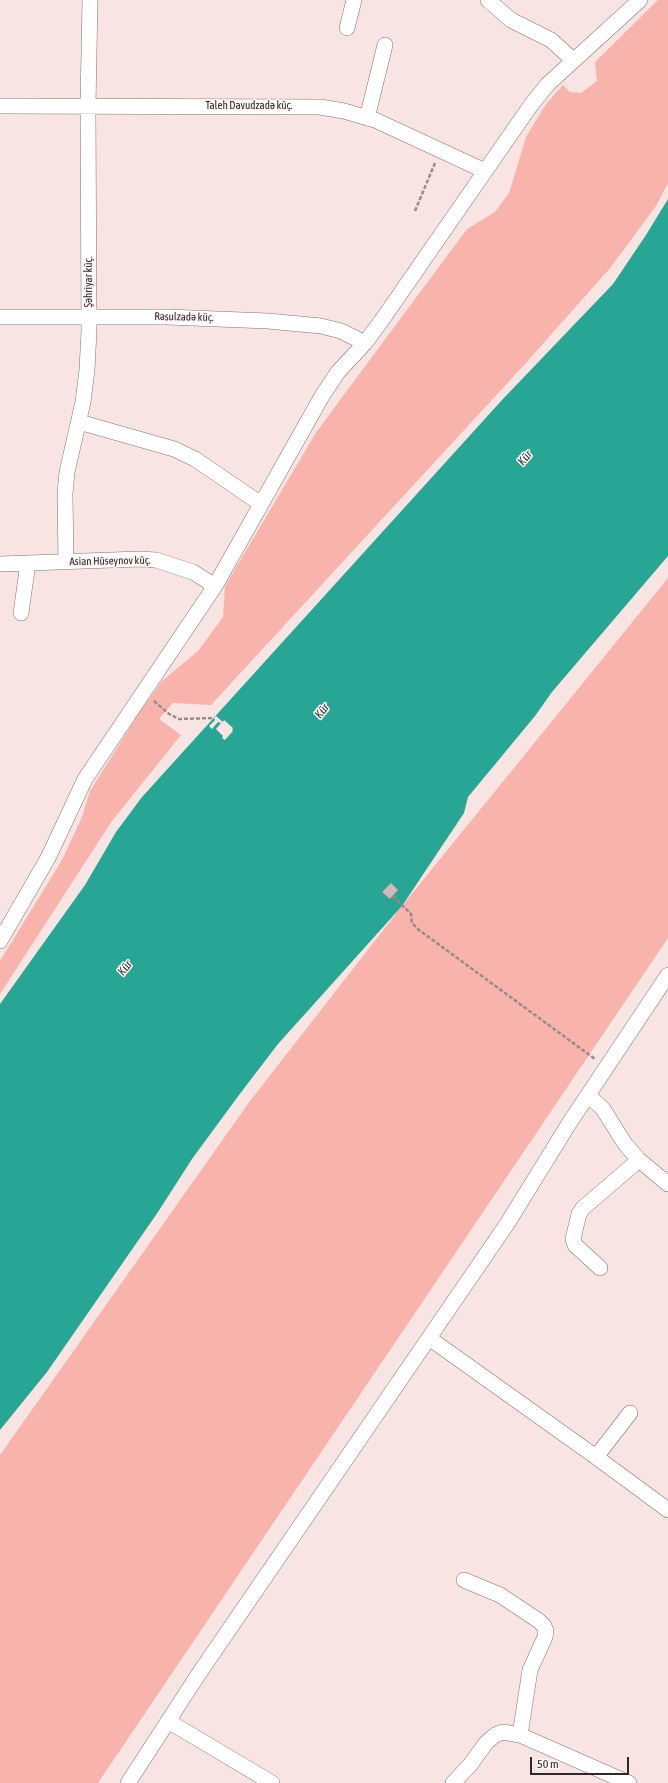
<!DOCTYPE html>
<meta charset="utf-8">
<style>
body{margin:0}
#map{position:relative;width:668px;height:1783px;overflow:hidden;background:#f8e5e3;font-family:"Asap Condensed",sans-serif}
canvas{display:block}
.scale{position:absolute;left:530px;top:1757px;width:99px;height:18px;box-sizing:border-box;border:2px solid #302928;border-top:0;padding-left:5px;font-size:12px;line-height:14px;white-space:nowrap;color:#302928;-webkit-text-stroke:3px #fdf5f5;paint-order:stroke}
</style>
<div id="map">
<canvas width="668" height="1783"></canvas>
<div class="scale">50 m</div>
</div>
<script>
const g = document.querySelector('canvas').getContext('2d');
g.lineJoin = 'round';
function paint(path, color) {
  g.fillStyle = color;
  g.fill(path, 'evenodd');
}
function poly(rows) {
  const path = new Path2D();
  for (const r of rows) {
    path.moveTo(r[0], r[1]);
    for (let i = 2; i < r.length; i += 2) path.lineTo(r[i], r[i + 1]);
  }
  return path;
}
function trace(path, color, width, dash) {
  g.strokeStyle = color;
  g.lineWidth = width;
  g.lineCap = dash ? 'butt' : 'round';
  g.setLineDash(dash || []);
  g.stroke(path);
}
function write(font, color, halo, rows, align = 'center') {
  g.font = font + ' "Asap Condensed",sans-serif';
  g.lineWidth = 3;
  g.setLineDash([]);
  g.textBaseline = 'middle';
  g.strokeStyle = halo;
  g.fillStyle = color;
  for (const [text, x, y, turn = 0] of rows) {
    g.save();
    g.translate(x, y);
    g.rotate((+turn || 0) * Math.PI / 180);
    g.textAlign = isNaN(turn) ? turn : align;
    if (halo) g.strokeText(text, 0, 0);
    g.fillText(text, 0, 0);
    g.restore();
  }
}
const green = poly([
 [658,0,668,0,668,183,656,206,611,267,525,364,211,705,173,703,159,719,181,735,112,821,0,994,0,961,62,860,82,817,90,791,141,710,162,681,198,651,223,617,225,586,317,431,467,229,495,212,509,193,526,137,546,104,563,85,570,92,581,93,597,81,595,62],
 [668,578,668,938,98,1783,0,1783,0,1455,250,1101,402,906]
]);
const water = poly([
 [668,199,668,556,552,692,535,716,468,797,464,813,402,906,278,1044,239,1095,192,1159,158,1212,47,1372,0,1430,0,1004,85,885,116,832,142,797,502,400,613,284,646,235]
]);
const pier = poly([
 [216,716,223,722,224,720,233,728,232,730,233,731,225,740,222,738,223,736,216,729,221,723,218,722,212,729,209,726,215,720,214,718]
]);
const building = poly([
 [391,883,398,890,390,899,382,892,391,883]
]);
const path = poly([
 [415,211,435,163],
 [154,701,169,714,179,719,214,718],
 [393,896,411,914,412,923,419,930,595,1059]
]);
const minor = poly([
 [488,0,511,20,551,40,573,60],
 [347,28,354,0],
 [0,106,320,107,344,111,375,120,485,171],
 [367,118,385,45],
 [0,317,167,317,268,321,321,326,341,331,365,343],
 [79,422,174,449,195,459,261,504],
 [66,562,65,494,67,472,83,402,87,370,89,331,88,106,90,0],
 [0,564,140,559,156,560,193,572,215,586],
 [21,613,28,563],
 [0,941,48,858,85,779,215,586,322,396,338,372,365,343,382,320,531,105,548,84,640,0],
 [588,1095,603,1109,625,1144,639,1160,668,1184],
 [600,1268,575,1245,573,1239,579,1214,583,1208,639,1160],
 [429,1338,596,1457,668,1510],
 [596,1457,630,1413],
 [464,1580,500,1595,539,1621,544,1626,546,1631,545,1637,530,1670,520,1735],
 [168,1721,272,1783],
 [128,1783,198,1675,507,1224,570,1122,668,975],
 [453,1783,470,1765,486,1743,495,1735,503,1732,520,1735,629,1783]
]);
const streetNames = [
 ["Taleh Davudzadə küç.",249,106],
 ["Şəhriyar küç.",89,282,-90],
 ["Rəsulzadə küç.",184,317,1],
 ["Asian Hüseynov küç.",110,561,-1]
];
const waterNames = [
 ["Kür",525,458,-50],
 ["Kür",322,711,-52],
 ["Kür",125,968,-52]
];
paint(green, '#f9b3ad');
paint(water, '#28a695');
paint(pier, '#f8e5e3');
paint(building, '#cfbcba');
trace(building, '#a2918f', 1);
trace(minor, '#837270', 16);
trace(path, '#988b8a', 2.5, [4, 2]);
trace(minor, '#fff', 15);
write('11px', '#302928', '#fdf5f5', streetNames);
write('italic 12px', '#1b302c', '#fdf5f5', waterNames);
</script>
